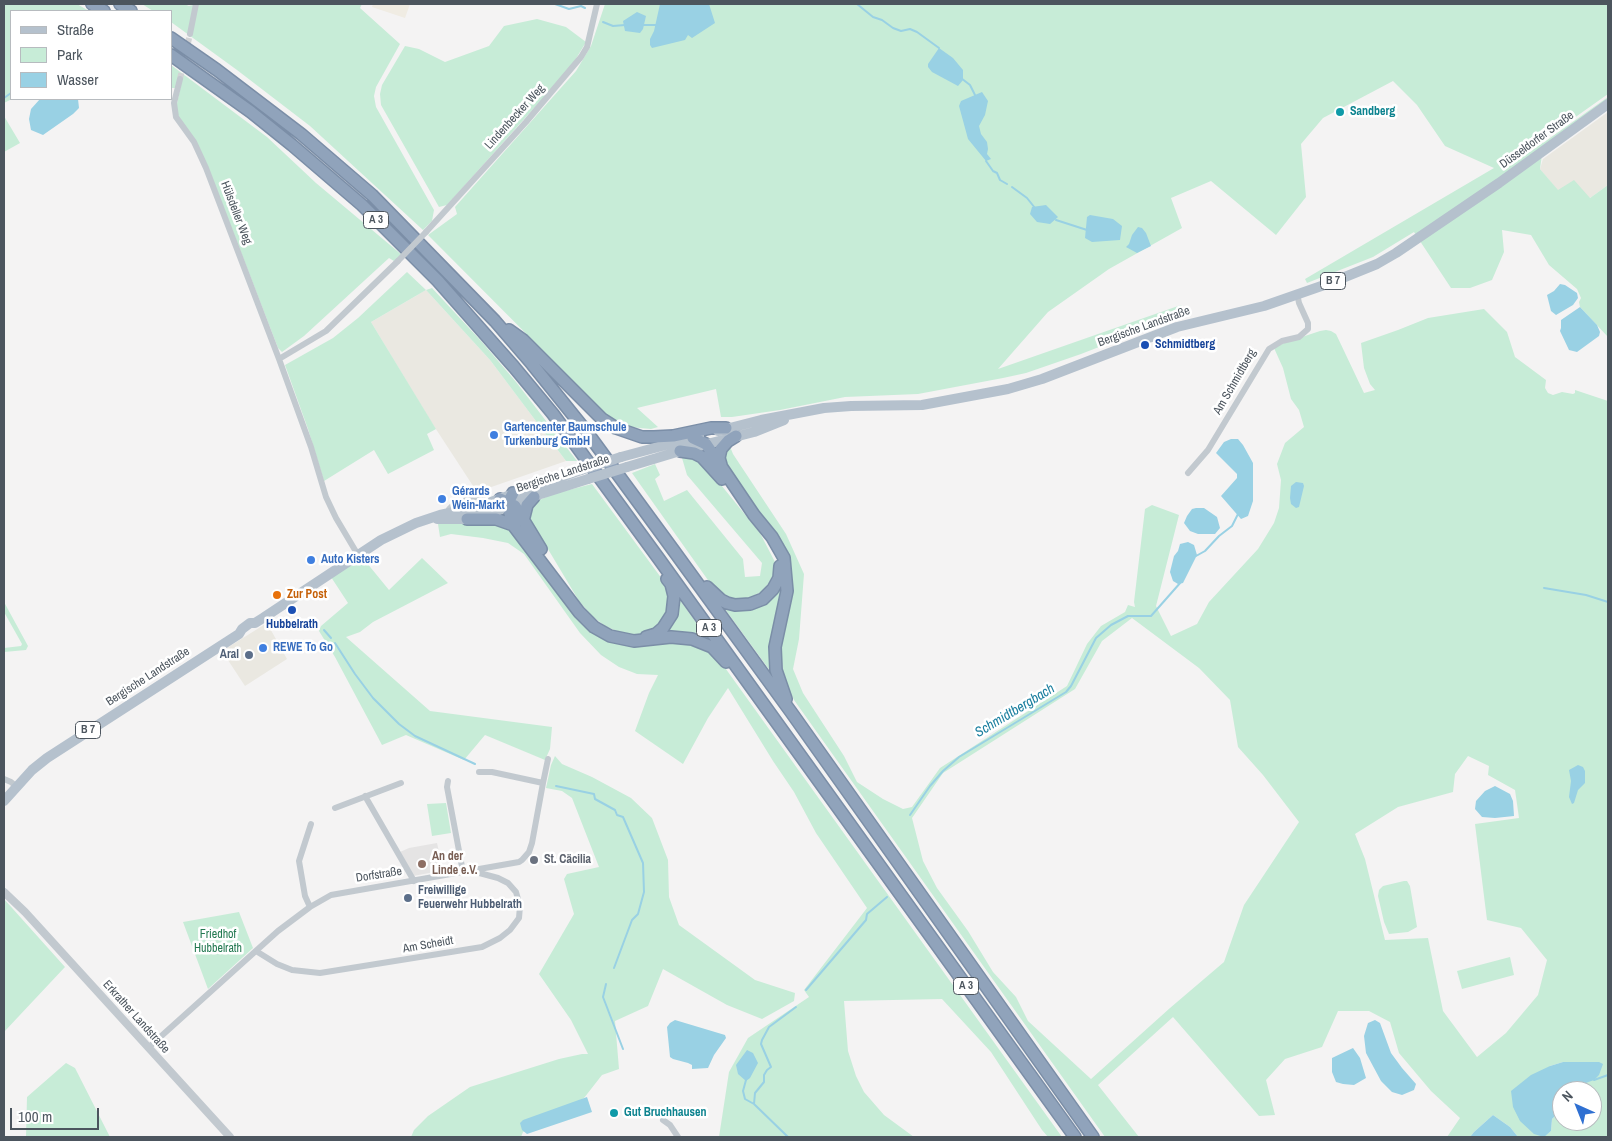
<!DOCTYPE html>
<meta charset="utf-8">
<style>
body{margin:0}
#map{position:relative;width:1612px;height:1141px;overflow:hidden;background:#f4f3f3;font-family:"Archivo Narrow",sans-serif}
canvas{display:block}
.frame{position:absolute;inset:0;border:5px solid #4c555e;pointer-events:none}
.legend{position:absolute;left:10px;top:10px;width:162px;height:90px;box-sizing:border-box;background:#fff;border:1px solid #b7bbbf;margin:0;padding:6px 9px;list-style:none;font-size:15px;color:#4c555e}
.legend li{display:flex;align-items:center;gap:10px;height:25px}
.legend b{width:25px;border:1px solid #b7bbbf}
.north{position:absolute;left:1552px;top:1081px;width:50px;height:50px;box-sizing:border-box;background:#fff;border:1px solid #b7bbbf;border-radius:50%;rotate:316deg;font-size:14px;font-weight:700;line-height:20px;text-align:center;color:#4c555e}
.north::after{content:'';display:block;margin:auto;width:18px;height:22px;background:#2f70d2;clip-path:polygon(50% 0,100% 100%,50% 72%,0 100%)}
.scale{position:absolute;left:10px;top:1108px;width:89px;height:22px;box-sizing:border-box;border:2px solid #4c555e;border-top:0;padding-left:6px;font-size:15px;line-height:18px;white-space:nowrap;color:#4c555e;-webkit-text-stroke:4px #fff;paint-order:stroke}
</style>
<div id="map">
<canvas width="1612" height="1141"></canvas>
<div class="frame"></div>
<ul class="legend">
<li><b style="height:6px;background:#b5c1cd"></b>Straße</li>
<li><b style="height:14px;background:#c7ecd7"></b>Park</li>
<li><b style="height:14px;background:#99d1e4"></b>Wasser</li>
</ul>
<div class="north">N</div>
<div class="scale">100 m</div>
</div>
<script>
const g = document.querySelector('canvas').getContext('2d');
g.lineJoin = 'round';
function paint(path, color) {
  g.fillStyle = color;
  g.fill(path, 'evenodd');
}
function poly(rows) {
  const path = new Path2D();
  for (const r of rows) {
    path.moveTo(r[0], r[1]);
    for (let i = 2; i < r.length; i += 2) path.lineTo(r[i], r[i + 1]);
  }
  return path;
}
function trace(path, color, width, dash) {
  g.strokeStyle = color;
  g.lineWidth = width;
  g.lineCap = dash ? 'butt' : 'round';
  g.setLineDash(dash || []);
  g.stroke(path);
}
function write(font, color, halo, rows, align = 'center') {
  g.font = font + ' "Archivo Narrow",sans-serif';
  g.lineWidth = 5;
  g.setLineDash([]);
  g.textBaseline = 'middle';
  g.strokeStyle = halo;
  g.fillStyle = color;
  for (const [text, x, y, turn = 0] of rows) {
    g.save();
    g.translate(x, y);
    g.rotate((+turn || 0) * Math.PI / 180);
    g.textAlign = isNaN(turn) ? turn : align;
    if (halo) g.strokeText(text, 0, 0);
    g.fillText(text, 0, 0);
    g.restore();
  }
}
const commercial = poly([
 [1608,112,1608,185,1590,198,1558,191,1540,169,1543,159],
 [426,290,490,360,566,461,477,492,430,420,371,322],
 [267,623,287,659,245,686,222,651]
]);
const education = poly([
 [437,843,440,856,437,857,440,871,413,876,400,852,409,848]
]);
const green = poly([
 [4,4,77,4,89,11,11,11,12,99,4,103],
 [142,4,184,4,189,6,197,4,362,4,360,8,400,44,376,87,374,96,376,107,434,210,432,221,423,230,310,126,237,70,171,22,171,11,153,11],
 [605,4,1608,4,1608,94,1543,140,1543,143,1608,97,1608,100,1543,147,1540,169,1558,190,1574,180,1590,198,1608,185,1608,337,1580,307,1579,302,1581,298,1577,289,1549,265,1531,235,1502,230,1504,252,1492,280,1470,288,1451,288,1414,232,1373,257,1307,283,1305,279,1494,168,1445,146,1417,105,1393,81,1323,118,1301,144,1306,197,1276,235,1211,181,1171,198,1182,228,1109,269,1048,312,998,369,1181,305,1187,315,1157,325,1156,324,1153,325,1153,326,1081,354,1026,373,1003,378,918,394,845,397,780,410,732,417,721,417,716,389,637,408,658,427,651,429,618,426,428,235,457,214,455,207,576,71,591,46],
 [537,19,566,27,586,42,571,67,447,205,439,207,381,105,380,94,382,85,405,46,419,49,445,62,489,46,504,26],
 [171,65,267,137,316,183,402,255,394,261,389,258,304,336,282,352,278,348,208,167,178,115,176,108,182,80,176,88,171,88],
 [4,116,20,143,4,152],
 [407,272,426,290,432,288,482,342,516,382,577,461,566,461,490,360,426,290,371,322,436,429,427,434,434,450,388,474,374,450,324,481,308,429,285,365,333,338,358,318],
 [1484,309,1507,332,1515,357,1546,380,1545,388,1548,393,1553,395,1562,392,1573,394,1575,393,1575,390,1608,401,1608,1137,1518,1137,1510,1127,1493,1115,1474,1132,1470,1137,1447,1137,1460,1118,1431,1091,1399,1053,1390,1022,1369,1011,1338,1011,1322,1047,1285,1059,1266,1080,1275,1115,1259,1116,1173,1017,1098,1085,1139,1137,1105,1137,794,700,784,680,780,646,789,572,726,463,724,456,729,444,733,454,786,534,804,574,799,639,793,669,803,693,844,756,857,782,883,799,903,809,912,807,940,768,1067,686,1087,644,1101,626,1125,612,1128,605,1135,607,1134,602,1145,509,1152,505,1179,515,1156,606,1171,636,1197,624,1209,602,1258,549,1274,523,1279,508,1281,480,1277,464,1285,443,1304,427,1299,410,1291,399,1283,368,1274,348,1284,343,1320,331,1326,330,1331,331,1336,334,1364,393,1375,390,1370,384,1364,368,1361,343,1398,330,1428,318],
 [1132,618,1199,668,1230,700,1238,747,1263,775,1299,822,1244,905,1224,962,1170,1008,1091,1079,1028,1021,1016,997,993,972,968,931,937,888,923,861,912,818,943,773,1075,689,1102,641],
 [1468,756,1489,766,1488,775,1515,790,1519,818,1475,824,1487,920,1521,928,1547,960,1538,995,1506,1033,1477,1057,1443,1011,1428,938,1385,940,1365,859,1355,834,1398,807,1453,792,1455,774],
 [1563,1062,1599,1062,1583,1084,1575,1091,1592,1091,1592,1121,1562,1121,1562,1109,1552,1119,1551,1131,1543,1137,1550,1066],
 [682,458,700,459,760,533,775,562,774,573,769,583,761,592,749,598,733,600,715,590,632,473,655,464,660,475,655,479,664,501,687,490,743,559,745,577,760,576,762,563,687,475],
 [592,484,665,583,670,593,669,608,656,629,643,634,632,635,619,632,605,626,592,616,579,601,530,519,530,507,535,502,553,494],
 [504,523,599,633,679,641,707,649,718,658,1062,1137,1048,1137,1042,1130,991,1052,942,999,844,1001,848,1051,856,1076,864,1092,884,1115,914,1137,719,1137,729,1072,748,1038,809,997,804,990,867,908,816,833,794,792,773,761,728,688,708,718,683,764,635,731,649,693,658,675,637,674,619,667,601,655,580,633,524,554,508,543,483,538,451,534,440,537,438,524],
 [362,557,389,590,422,558,448,583,373,622,360,632,346,637,430,711,552,727,550,749,545,760,485,735,464,760,406,735,382,745,335,657,319,631,321,626,348,603,331,577],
 [782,580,780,605,776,679,722,605,743,611,763,605],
 [677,596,713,646,657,636],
 [4,602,28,646,26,650,4,652,4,648,21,646,22,644,4,612],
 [555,756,562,764,592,777,631,798,652,818,668,860,669,897,679,925,755,980,795,993,794,1001,762,1019,727,1005,663,969,648,1006,615,1021,619,1069,602,1075,584,1098,523,1132,521,1137,411,1137,414,1130,428,1116,470,1087,559,1059,582,1054,588,1054,571,1020,539,974,574,914,564,879,567,874,599,867,572,798,562,791,546,788,551,765],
 [446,803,451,833,432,836,427,804],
 [1404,881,1407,881,1410,886,1417,927,1408,932,1389,934,1384,922,1378,896,1379,890,1383,886],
 [4,899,65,967,4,1032],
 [239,912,253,948,208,989,183,922],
 [1510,957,1514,975,1462,989,1457,971],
 [66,1063,75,1068,110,1137,26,1137,27,1097]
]);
const sand = poly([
 [373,4,410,4,405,18,372,7]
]);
const water = poly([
 [660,4,709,4,715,23,692,38,688,35,685,40,652,48,650,45,650,39,654,31],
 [637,12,646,16,643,29,640,33,625,31,623,21],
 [939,48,953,58,963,70,963,80,958,86,932,72,928,67,928,64],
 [982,92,988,101,985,115,979,126,981,134,987,142,988,149,987,154,991,159,986,161,968,139,959,106,961,101],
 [40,99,78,99,79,108,73,114,43,135,31,130,29,119,31,109],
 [1046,205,1058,217,1050,224,1037,222,1030,214,1032,207],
 [1090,215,1113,219,1122,226,1120,240,1092,242,1085,238,1087,217],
 [1138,227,1142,228,1146,233,1151,246,1137,253,1126,247,1129,244,1132,235],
 [1560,284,1565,285,1577,293,1578,298,1573,305,1556,315,1551,311,1547,295,1554,291],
 [1580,307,1597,325,1600,332,1599,336,1577,352,1569,350,1560,331,1561,328,1561,320],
 [1231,439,1238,439,1243,445,1253,463,1253,501,1248,516,1241,519,1221,496,1237,478,1237,474,1216,453,1224,442],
 [1296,482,1303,483,1304,486,1299,507,1296,508,1291,504,1290,498,1291,486],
 [1196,508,1204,508,1217,517,1220,528,1215,534,1198,534,1190,531,1184,523,1187,516,1192,509],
 [1188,542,1194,545,1197,555,1183,583,1178,584,1173,581,1170,572,1174,556,1178,551,1180,544],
 [1578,765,1583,767,1585,771,1585,783,1578,790,1574,803,1572,804,1569,797,1571,781,1569,770],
 [1495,786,1510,794,1513,801,1514,816,1495,818,1482,817,1475,809,1476,801,1485,791],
 [675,1020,725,1035,726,1038,714,1055,708,1068,692,1069,692,1065,688,1063,673,1059,670,1057,667,1027,670,1023],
 [1375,1020,1380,1023,1391,1053,1402,1068,1416,1084,1414,1090,1402,1095,1392,1092,1381,1081,1366,1053,1364,1036,1368,1023],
 [1353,1048,1360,1058,1366,1078,1354,1085,1343,1084,1336,1082,1332,1072,1332,1058],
 [747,1050,753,1053,758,1063,750,1078,746,1081,738,1074,736,1065],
 [1563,1062,1599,1062,1603,1064,1599,1075,1594,1080,1583,1084,1575,1091,1562,1091,1562,1109,1552,1119,1551,1131,1544,1137,1534,1134,1520,1121,1513,1107,1511,1091,1531,1075,1550,1066],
 [587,1097,592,1112,527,1134,522,1130,520,1123,523,1120],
 [1493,1115,1510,1127,1518,1137,1470,1137,1474,1132]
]);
const stream = poly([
 [555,4,569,9,581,6,585,8],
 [857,4,873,17,882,20,893,28,901,31,910,29,917,32,939,48],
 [603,22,613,26,625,25],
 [642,25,657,25],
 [961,78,970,85,975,95],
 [4,98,11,93],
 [986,161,993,171,997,173,1000,180,1007,184],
 [1012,187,1027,198,1035,208],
 [1056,220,1087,230],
 [1196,556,1205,551,1219,536,1232,526,1238,514],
 [1544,588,1586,595,1608,602],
 [324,630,331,638],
 [335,643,355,674,373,698,399,724,415,736,475,764],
 [556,786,594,794,595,799,615,810,617,815,623,817,643,863,644,892,638,914,632,920,614,968],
 [910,815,930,786,943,771,959,757,1066,692,1071,686,1096,638,1111,625,1128,616,1151,616,1181,582],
 [606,984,603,997,623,1049],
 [806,990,866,920,867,914,887,897],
 [746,1080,743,1091,745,1099,754,1104,788,1137],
 [1594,1080,1608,1075],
 [754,1104,755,1093,764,1082,764,1075,767,1070,771,1067,761,1044,762,1040,769,1027,796,1007]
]);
const minorTunnel = poly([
 [180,79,190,34]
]);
const minor = poly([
 [190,34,196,4],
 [180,79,174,103,176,117,194,142,206,168,279,359,311,447,326,497,336,518,358,555],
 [426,232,526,122,581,57,587,47,597,4],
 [279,359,326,331,398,261],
 [1188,473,1208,450,1269,349,1282,341,1299,337,1308,329,1308,323,1299,303,1297,293],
 [451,515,449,509,452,506,471,498,482,496,485,504],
 [4,779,11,782,17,787],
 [448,781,447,787,463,872],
 [543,783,548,759],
 [365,796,414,881],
 [335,808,401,783],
 [310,907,305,896,299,861,311,824],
 [256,951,277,964,292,970,320,973,482,947,500,938,510,930,519,918,520,906,516,892,508,883,498,878,472,871],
 [148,1048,278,931,310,907,331,895,519,862,522,860,529,852,532,843,543,783,492,772,479,772],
 [663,1120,670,1125,678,1137]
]);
const tertiary = poly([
 [4,892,25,912,230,1137]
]);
const primary = poly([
 [718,431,761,420,824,408,851,406,922,405,1008,389,1042,379,1177,327,1264,306,1330,283,1377,264,1396,253,1499,183,1608,104],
 [621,457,699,436],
 [627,467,680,451,754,432,784,420],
 [437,519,467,519,486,515,528,498,588,479],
 [4,801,32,770,47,758,239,634,242,629,250,623,255,623,263,618,381,540,416,523,440,515,477,507,581,470]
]);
const motorway = poly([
 [92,4,104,11],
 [120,4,131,11],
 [171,38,217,70,301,134,372,195,495,321,532,364,586,431,674,551,791,712,1093,1137],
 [171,55,251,112,292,145,362,205,438,281,514,367,553,414,659,559,1075,1137],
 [509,330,523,340,602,419,616,428,642,437,654,437,673,436,711,428,726,428],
 [693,438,706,444,754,515,772,537,784,558,787,591,775,647,776,670,786,699],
 [680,451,694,453,702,457,722,479],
 [721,465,719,458,721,449,728,441,736,436],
 [513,493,509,501,508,506,513,525,579,612,594,627,610,636,634,641,671,637,692,639,712,647,726,662],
 [500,499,515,506,541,549],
 [467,519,496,519,513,525],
 [523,521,527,505,534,497],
 [707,587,721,600,727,603,735,605,750,604,763,599,773,589,779,578,780,566],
 [646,637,656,634,663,628,672,614,674,596,671,584,667,579]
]);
const minorBridge = poly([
 [398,261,426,232]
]);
const primaryBridge = poly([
 [581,470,621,457],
 [588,479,627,467]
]);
const markers = [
 [1340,112,5,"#0f9aa8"],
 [1145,345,5,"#1a4fb4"],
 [494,435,5,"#3f7fe0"],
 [442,499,5,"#3f7fe0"],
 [311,560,5,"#3f7fe0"],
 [277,595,5,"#e8710a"],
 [292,610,5,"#1a4fb4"],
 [263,648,5,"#3f7fe0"],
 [249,655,5,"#5c6f8a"],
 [534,860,5,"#6b7280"],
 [422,864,5,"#8d6e63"],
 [408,898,5,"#5c6f8a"],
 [614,1113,5,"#0f9aa8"]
];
const shields = [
 [376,220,25],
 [1333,281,25],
 [709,628,25],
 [88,730,25],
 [966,986,25]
];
const shieldNames = [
 ["A 3",376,220],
 ["B 7",1333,281],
 ["A 3",709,628],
 ["B 7",88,730],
 ["A 3",966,986]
];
const cultureNames = [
 ["Sandberg",1350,112],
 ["Gut Bruchhausen",624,1113]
];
const streetNames = [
 ["Lindenbecker Weg",515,117,-48],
 ["Düsseldorfer Straße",1537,140,-36],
 ["Hülsdeller Weg",236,213,69],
 ["Bergische Landstraße",1144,327,-20],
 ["Am Schmidtberg",1235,382,-60],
 ["Bergische Landstraße",563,474,-18],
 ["Bergische Landstraße",148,677,-33],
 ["Dorfstraße",379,875,-9],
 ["Am Scheidt",428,945,-10],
 ["Erkrather Landstraße",136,1017,48]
];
const transitNames = [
 ["Schmidtberg",1155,345],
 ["Hubbelrath",292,625,"center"]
];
const shopNames = [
 ["Gartencenter Baumschule",504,428],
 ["Turkenburg GmbH",504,442],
 ["Gérards",452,492],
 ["Wein-Markt",452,506],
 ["Auto Kisters",321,560],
 ["REWE To Go",273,648]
];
const foodNames = [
 ["Zur Post",287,595]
];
const serviceNames = [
 ["Aral",239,655],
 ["Freiwillige",418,891,"left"],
 ["Feuerwehr Hubbelrath",418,905,"left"]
];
const educationNames = [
 ["An der",432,857],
 ["Linde e.V.",432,871]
];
const worshipNames = [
 ["St. Cäcilia",544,860]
];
const parkNames = [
 ["Friedhof",218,935],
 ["Hubbelrath",218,949]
];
const waterNames = [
 ["Schmidtbergbach",1015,711,-31]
];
paint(commercial, '#eae8e1');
paint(education, '#e5e4e4');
paint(green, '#c7ecd7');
paint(sand, '#f0ece3');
paint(water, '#99d1e4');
trace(stream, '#99d1e4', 2);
trace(minorTunnel, '#d2d3d5', 6, [6, 3]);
trace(motorway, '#7b8ea7', 14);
trace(minor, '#c2c9cf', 6);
trace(tertiary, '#c2c9cf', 8);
trace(primary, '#b5c1cd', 10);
trace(motorway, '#90a3bb', 11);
trace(minorBridge, '#c2c9cf', 6);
trace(primaryBridge, '#b5c1cd', 10);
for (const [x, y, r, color] of markers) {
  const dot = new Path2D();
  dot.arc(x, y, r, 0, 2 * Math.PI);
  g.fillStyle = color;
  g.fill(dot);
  trace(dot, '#fff', 2);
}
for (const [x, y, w] of shields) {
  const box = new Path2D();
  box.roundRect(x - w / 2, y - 8.5, w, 17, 4);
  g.fillStyle = '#fff';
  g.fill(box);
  trace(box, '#4c555e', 1);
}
write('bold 11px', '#4c555e', null, shieldNames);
write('bold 12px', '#0d838f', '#fff', cultureNames, 'left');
write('12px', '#4c555e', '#fff', streetNames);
write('bold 12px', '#164399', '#fff', transitNames, 'left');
write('bold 12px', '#366cbe', '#fff', shopNames, 'left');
write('bold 12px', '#c56008', '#fff', foodNames, 'left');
write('bold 12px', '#4e5e75', '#fff', serviceNames, 'right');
write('bold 12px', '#785e54', '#fff', educationNames, 'left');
write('bold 12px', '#5b616d', '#fff', worshipNames, 'left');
write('12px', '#237951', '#fff', parkNames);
write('italic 14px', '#1d80a0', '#fff', waterNames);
</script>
